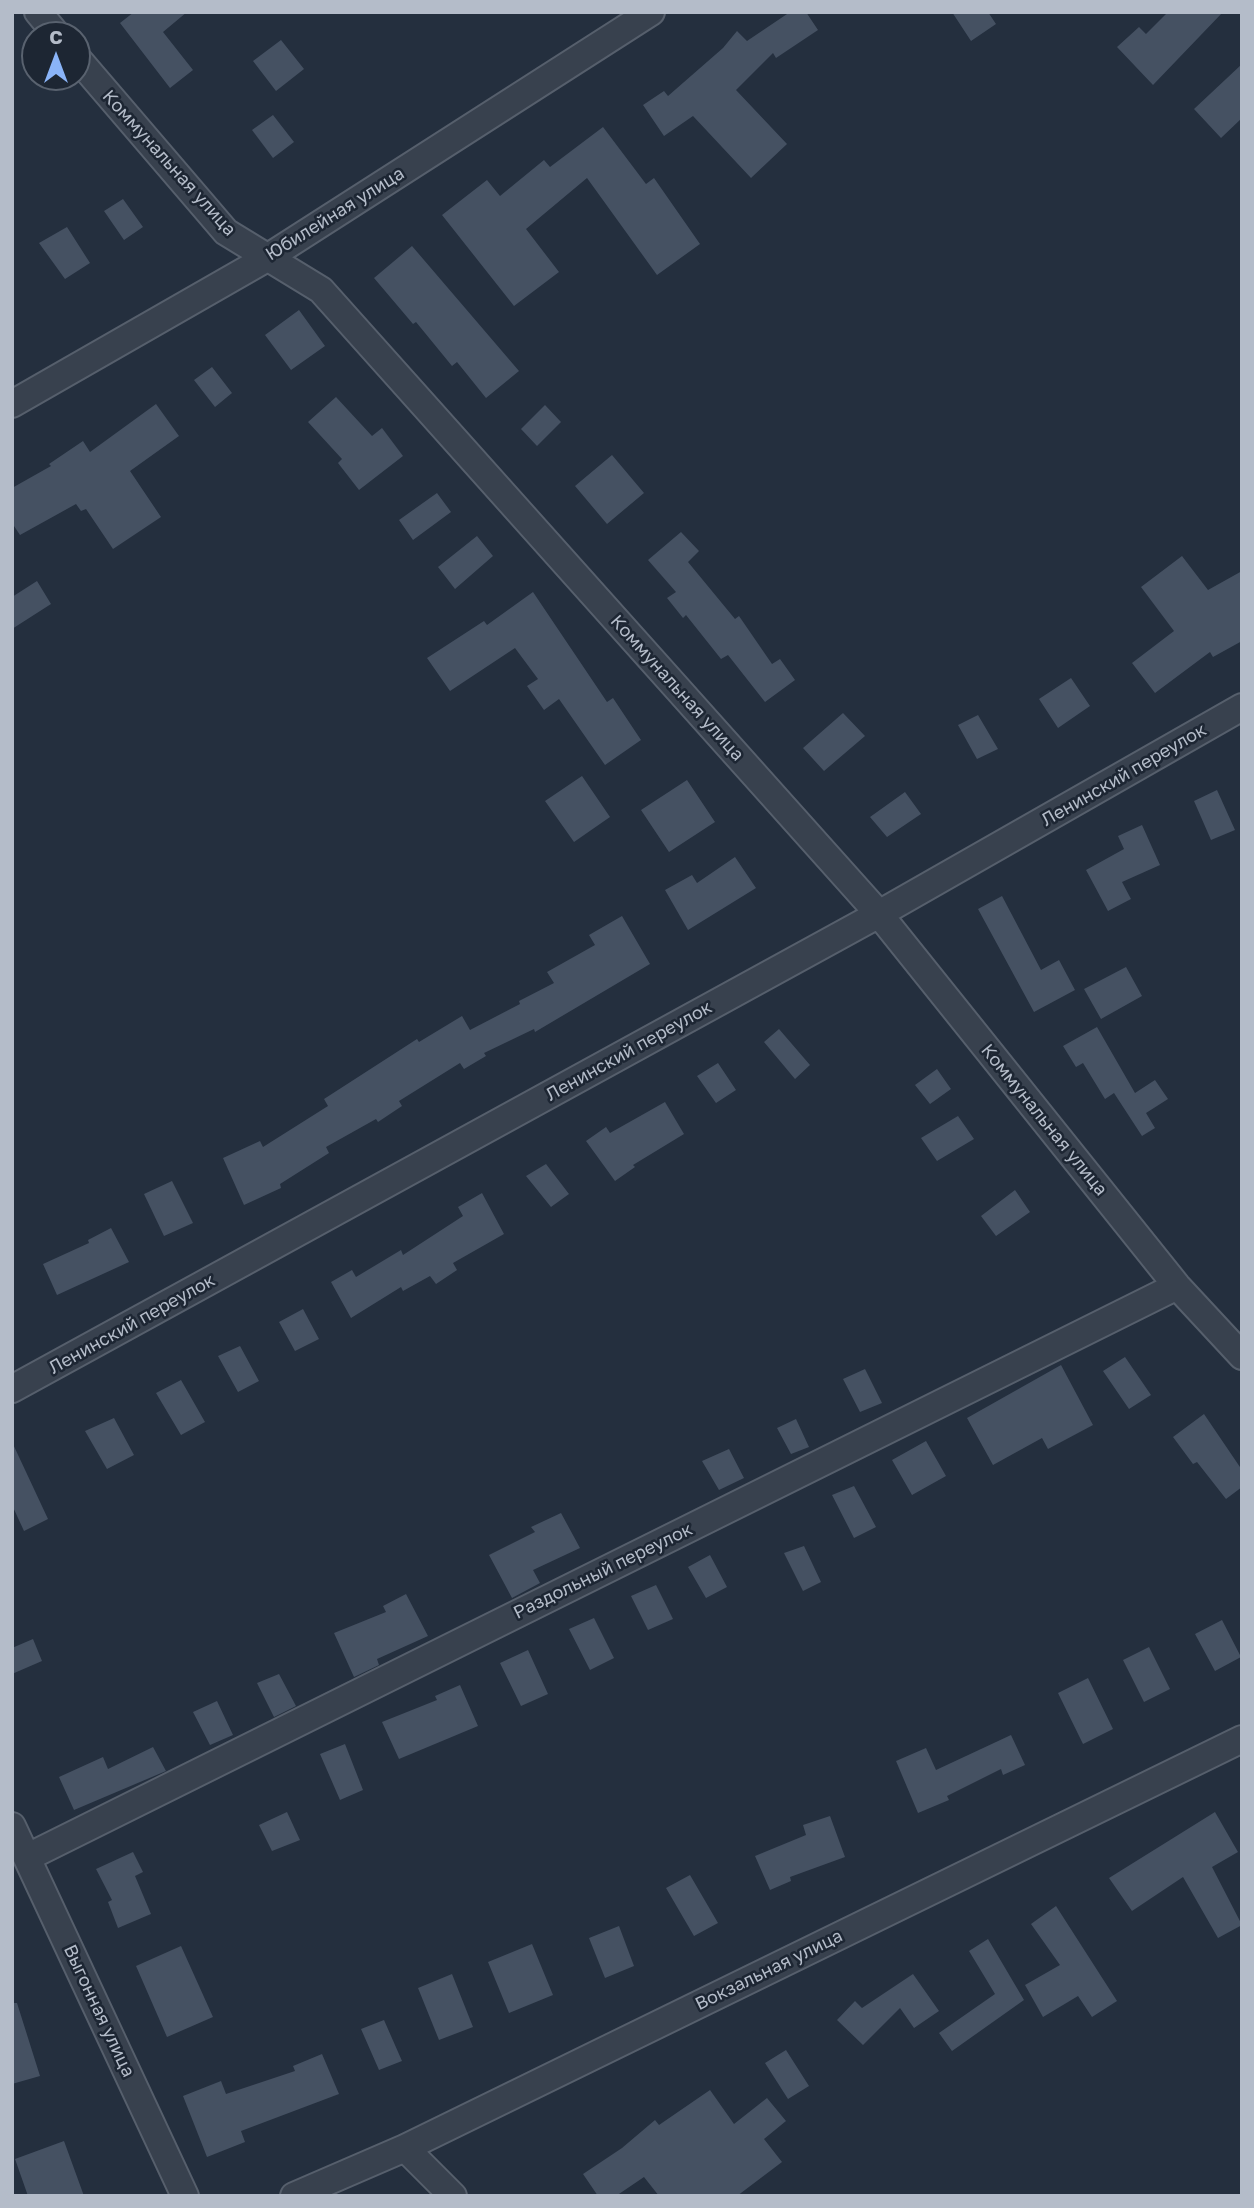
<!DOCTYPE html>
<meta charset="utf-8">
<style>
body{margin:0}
#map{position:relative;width:1254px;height:2208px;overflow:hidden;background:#242f3e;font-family:"Golos Text",sans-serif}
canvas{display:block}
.frame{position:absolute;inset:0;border:14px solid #b4bcc9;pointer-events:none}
.north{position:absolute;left:21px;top:21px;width:70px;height:70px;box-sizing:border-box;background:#1d2633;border:2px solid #59626f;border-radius:50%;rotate:0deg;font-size:19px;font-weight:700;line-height:28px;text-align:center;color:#b4bcc9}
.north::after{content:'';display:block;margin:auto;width:24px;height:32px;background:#8ab4f8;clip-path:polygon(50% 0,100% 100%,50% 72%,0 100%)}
</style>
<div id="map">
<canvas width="1254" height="2208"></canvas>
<div class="frame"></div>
<div class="north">С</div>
</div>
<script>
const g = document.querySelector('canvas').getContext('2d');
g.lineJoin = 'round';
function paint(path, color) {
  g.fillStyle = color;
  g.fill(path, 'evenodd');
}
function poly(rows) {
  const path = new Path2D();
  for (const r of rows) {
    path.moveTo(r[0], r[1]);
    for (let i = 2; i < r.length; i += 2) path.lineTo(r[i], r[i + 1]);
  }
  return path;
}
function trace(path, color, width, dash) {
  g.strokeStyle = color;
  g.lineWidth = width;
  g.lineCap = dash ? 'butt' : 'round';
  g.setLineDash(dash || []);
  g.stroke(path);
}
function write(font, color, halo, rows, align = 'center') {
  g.font = font + ' "Golos Text",sans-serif';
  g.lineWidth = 5;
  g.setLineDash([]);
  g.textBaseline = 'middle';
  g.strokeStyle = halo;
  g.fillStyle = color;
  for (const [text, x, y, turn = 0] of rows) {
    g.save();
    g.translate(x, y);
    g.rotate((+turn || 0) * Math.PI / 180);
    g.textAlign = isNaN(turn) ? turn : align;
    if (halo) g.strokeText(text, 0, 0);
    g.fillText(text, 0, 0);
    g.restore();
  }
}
const building = poly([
 [134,12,187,12,163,32,193,70,170,88,120,23],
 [790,12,806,12,818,30,776,58,773,53,736,90,787,144,751,178,693,116,664,136,643,105,664,91,668,96,723,48,737,31,747,41],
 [952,12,988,12,996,24,971,41],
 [1168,12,1223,12,1153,85,1117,47,1139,27,1146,34],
 [281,40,304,69,276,91,253,61],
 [1242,64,1242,118,1221,138,1194,109],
 [273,115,294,142,273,158,252,130],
 [603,127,646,184,654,178,700,244,657,275,587,178,526,229,559,272,514,306,442,215,487,180,500,196,544,160,550,167],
 [123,199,143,227,124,240,104,211],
 [67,227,90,263,65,279,39,243],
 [412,246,519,371,486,398,457,362,452,366,416,322,413,324,374,278],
 [299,310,325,346,291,370,265,335],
 [212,367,232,393,215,407,194,380],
 [336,397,372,436,382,428,403,456,359,490,338,463,342,459,308,422],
 [156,404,179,436,130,471,161,517,113,549,86,509,81,511,76,504,20,535,12,523,12,488,51,466,49,464,83,441,90,452],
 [545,405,561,422,537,446,521,429],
 [612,455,644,493,607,524,575,486],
 [437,493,451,512,413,540,399,520],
 [681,532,699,551,688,562,735,619,739,616,772,664,780,659,795,680,765,702,728,655,721,659,686,615,683,618,667,598,676,592,648,560],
 [477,536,493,556,455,589,438,567],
 [1182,556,1208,590,1242,571,1242,641,1213,657,1210,652,1155,693,1132,663,1174,631,1141,587],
 [37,581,51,604,12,629,12,597],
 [533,592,607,702,613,698,641,740,605,765,559,699,544,710,527,686,538,679,515,648,450,691,427,658,484,621,487,625],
 [1071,678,1090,706,1058,728,1039,699],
 [843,713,865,736,824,771,803,748],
 [978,715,998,749,977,759,958,725],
 [582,776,610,817,574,842,545,801],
 [687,780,715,822,669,852,641,810],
 [1217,790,1235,830,1211,840,1194,801],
 [905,792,921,814,887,837,870,817],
 [1142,825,1160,865,1122,882,1131,899,1108,911,1086,870,1124,849,1118,836],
 [735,857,756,888,688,930,665,890,692,875,697,883],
 [1002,896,1041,970,1059,960,1075,990,1034,1012,978,909],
 [622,916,650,964,535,1032,534,1029,484,1053,486,1056,464,1069,460,1063,399,1101,402,1106,378,1122,376,1119,326,1147,329,1153,280,1184,281,1188,244,1205,223,1158,260,1141,263,1147,328,1106,324,1099,417,1039,419,1042,462,1016,470,1030,520,1004,519,1001,554,983,547,972,595,945,589,935],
 [1126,967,1142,996,1101,1019,1084,989],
 [1097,1027,1135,1093,1155,1080,1168,1099,1146,1113,1155,1128,1142,1136,1114,1093,1105,1099,1083,1063,1076,1067,1063,1046],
 [779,1029,810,1065,795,1079,764,1042],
 [718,1063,736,1090,716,1103,697,1076],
 [937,1069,951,1089,930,1104,915,1085],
 [665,1102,684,1134,633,1165,635,1167,615,1181,586,1141,606,1127,610,1133],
 [958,1116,974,1139,937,1161,921,1138],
 [546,1164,569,1194,551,1207,526,1176],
 [172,1181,193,1223,164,1236,144,1194],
 [1015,1190,1030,1212,996,1236,981,1216],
 [482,1193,504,1234,453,1263,457,1270,436,1284,430,1276,403,1291,401,1287,351,1318,331,1282,352,1270,356,1277,401,1250,403,1255,463,1216,458,1207],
 [111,1228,129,1262,57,1295,43,1264,89,1243,88,1240],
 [303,1309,319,1339,295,1351,279,1322],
 [240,1346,259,1381,238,1392,218,1356],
 [1125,1357,1151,1395,1129,1409,1103,1371],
 [1061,1365,1093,1425,1048,1449,1042,1438,993,1465,967,1418],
 [865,1369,882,1403,860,1412,843,1379],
 [181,1380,205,1422,181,1435,156,1393],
 [1204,1414,1242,1470,1242,1487,1226,1499,1197,1462,1193,1464,1173,1437],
 [114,1418,134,1455,107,1469,85,1431],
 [796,1419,809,1447,791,1454,777,1428],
 [926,1441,946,1476,912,1495,892,1460],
 [12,1442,48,1519,24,1531,12,1505],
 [729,1449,744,1478,719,1490,702,1461],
 [854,1486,876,1527,854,1538,832,1495],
 [561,1513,580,1548,533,1570,540,1583,512,1598,489,1555,535,1532,531,1527],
 [804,1546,821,1582,803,1591,784,1553],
 [710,1555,727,1587,706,1598,688,1567],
 [656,1585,673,1619,648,1630,631,1596],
 [406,1594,428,1636,377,1659,379,1665,354,1677,334,1633,386,1612,383,1606],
 [594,1618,614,1658,590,1670,569,1629],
 [1222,1620,1241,1657,1215,1671,1195,1634],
 [33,1639,42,1661,12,1674,12,1648],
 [1149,1647,1170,1689,1144,1702,1123,1660],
 [528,1650,548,1694,521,1706,500,1663],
 [279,1674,296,1706,274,1717,257,1683],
 [1088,1678,1113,1729,1083,1744,1058,1693],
 [460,1685,478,1726,399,1759,382,1722,437,1700,435,1696],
 [217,1701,233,1735,210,1745,193,1712],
 [1011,1735,1025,1765,1003,1775,1001,1769,947,1796,949,1800,918,1813,896,1761,926,1748,936,1770],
 [345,1744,363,1790,340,1800,320,1754],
 [153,1747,166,1771,74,1810,59,1777,103,1757,108,1769],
 [287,1812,300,1840,272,1851,259,1825],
 [1215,1812,1238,1852,1212,1867,1242,1925,1218,1938,1183,1877,1132,1911,1109,1878],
 [830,1816,845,1857,790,1877,791,1881,770,1890,755,1856,806,1835,803,1825],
 [133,1852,143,1872,135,1876,151,1914,118,1928,108,1902,112,1900,96,1869],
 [690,1875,718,1923,694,1936,666,1888],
 [1056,1906,1117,2001,1092,2017,1078,1996,1043,2017,1025,1985,1060,1965,1031,1924],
 [619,1926,634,1966,605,1978,589,1938],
 [988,1939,1024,2000,952,2051,939,2033,995,1994,969,1951],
 [532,1944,553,1995,509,2013,488,1962],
 [181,1946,213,2017,167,2037,136,1966],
 [452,1974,473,2027,439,2040,418,1988],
 [913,1974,939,2011,914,2028,900,2008,863,2045,837,2020,855,2001,862,2008],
 [12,2003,17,2003,40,2076,12,2084],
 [384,2020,402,2061,379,2070,361,2029],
 [786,2050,809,2086,788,2099,765,2063],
 [322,2054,339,2094,241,2131,245,2142,207,2157,183,2096,221,2081,226,2094,295,2071,293,2066],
 [710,2090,734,2124,767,2098,786,2121,764,2139,782,2162,737,2196,659,2196,644,2177,616,2196,598,2196,583,2174,622,2148,655,2120,659,2125],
 [64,2141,84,2196,28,2196,15,2159]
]);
const minor = poly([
 [38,12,57,35],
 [77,58,226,232,321,290,879,914,1177,1286,1242,1356],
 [12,404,267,258,651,12],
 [12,1389,879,914,1242,707],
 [12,1826,185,2196],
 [28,1857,1177,1286],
 [405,2148,453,2196],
 [294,2196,405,2148,1242,1739]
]);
const streetNames = [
 ["Коммунальная улица",169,163,48],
 ["Юбилейная улица",335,214,-32],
 ["Коммунальная улица",677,688,48],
 ["Ленинский переулок",1124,775,-30],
 ["Ленинский переулок",629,1051,-29],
 ["Коммунальная улица",1044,1120,51],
 ["Ленинский переулок",132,1324,-29],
 ["Раздольный переулок",603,1571,-26],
 ["Вокзальная улица",769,1970,-26],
 ["Выгонная улица",99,2011,65]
];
paint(building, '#455162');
trace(minor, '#565f6c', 30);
trace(minor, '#38414e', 26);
write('18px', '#b4bcc9', '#1d2633', streetNames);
</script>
